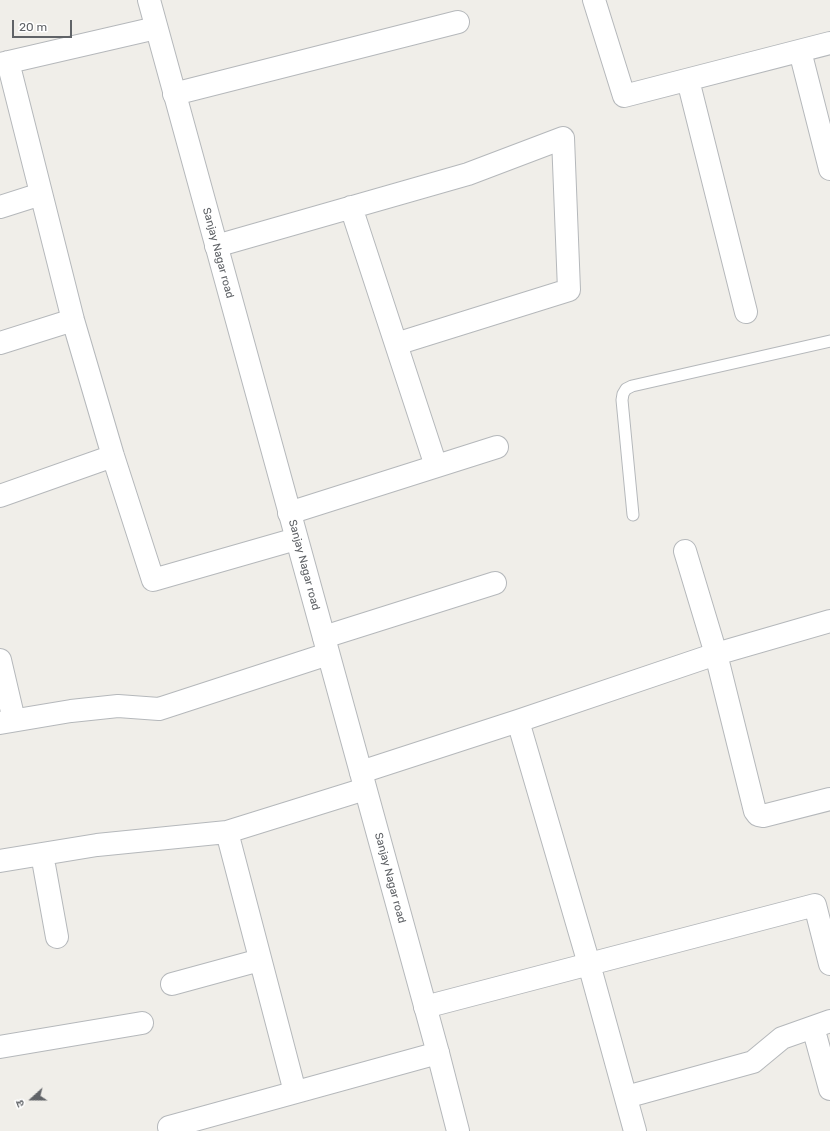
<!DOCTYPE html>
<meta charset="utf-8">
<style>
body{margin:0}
#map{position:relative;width:830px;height:1131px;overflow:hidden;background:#f0eee9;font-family:Rubik,"Noto Sans Devanagari",sans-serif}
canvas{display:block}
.north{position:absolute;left:12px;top:1079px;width:40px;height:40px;-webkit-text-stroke:3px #fff;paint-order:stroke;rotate:249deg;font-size:11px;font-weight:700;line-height:16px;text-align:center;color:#606367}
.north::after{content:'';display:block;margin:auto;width:14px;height:18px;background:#606367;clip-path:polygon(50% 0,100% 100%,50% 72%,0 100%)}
.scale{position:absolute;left:12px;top:20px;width:60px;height:18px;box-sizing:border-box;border:2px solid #606367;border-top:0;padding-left:5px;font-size:12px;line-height:14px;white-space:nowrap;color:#606367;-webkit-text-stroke:3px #fff;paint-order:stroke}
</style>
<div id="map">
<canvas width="830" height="1131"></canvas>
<div class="north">उ</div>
<div class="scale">20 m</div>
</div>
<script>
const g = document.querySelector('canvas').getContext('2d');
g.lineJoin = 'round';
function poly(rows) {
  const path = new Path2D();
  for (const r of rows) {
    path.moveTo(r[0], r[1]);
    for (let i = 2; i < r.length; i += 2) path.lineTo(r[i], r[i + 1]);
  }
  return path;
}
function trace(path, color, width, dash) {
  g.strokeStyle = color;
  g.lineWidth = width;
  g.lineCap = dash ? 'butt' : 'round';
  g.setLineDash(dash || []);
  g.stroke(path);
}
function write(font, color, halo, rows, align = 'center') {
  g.font = font + ' Rubik,sans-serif';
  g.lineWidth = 3;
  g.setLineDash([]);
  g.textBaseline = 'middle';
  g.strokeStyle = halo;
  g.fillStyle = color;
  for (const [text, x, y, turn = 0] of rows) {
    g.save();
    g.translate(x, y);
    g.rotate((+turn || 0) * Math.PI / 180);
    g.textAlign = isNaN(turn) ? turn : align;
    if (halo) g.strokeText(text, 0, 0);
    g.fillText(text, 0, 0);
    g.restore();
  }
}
const service = poly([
 [633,515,622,400,623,394,626,389,632,386,830,341]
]);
const minor = poly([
 [594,0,624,96,830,43],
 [800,51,830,169],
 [8,62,73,320,113,456,153,580,296,539],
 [0,64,156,28],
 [688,80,746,312],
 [174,94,458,22],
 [0,207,41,194],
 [351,207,436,466],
 [216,246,468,174,563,138,569,290,396,344],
 [0,343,73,320],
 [0,496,113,456],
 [289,513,497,447],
 [685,551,716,654,755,811,758,815,763,816,830,799],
 [324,637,495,583],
 [0,660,14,720],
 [518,721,589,964,635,1131],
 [0,723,71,711,118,706,159,709,328,654],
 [361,772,518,721,716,654,830,621],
 [227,832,295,1092],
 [42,854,57,937],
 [0,861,97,845,227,832,365,789],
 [172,984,260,960],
 [425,1007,815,905,830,964],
 [813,1027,830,1089],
 [0,1047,142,1023],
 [626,1097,753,1062,782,1038,830,1021],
 [169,1127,438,1053]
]);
const tertiary = poly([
 [149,0,438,1053,458,1131]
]);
const streetNames = [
 ["Sanjay Nagar road",218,253,75],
 ["Sanjay Nagar road",304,565,75],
 ["Sanjay Nagar road",390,878,75]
];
trace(service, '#b5b8bb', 13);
trace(minor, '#b5b8bb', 24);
trace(tertiary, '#b5b8bb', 24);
trace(service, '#fff', 11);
trace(minor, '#fff', 22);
trace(tertiary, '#fff', 22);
write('11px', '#606367', '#fff', streetNames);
</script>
